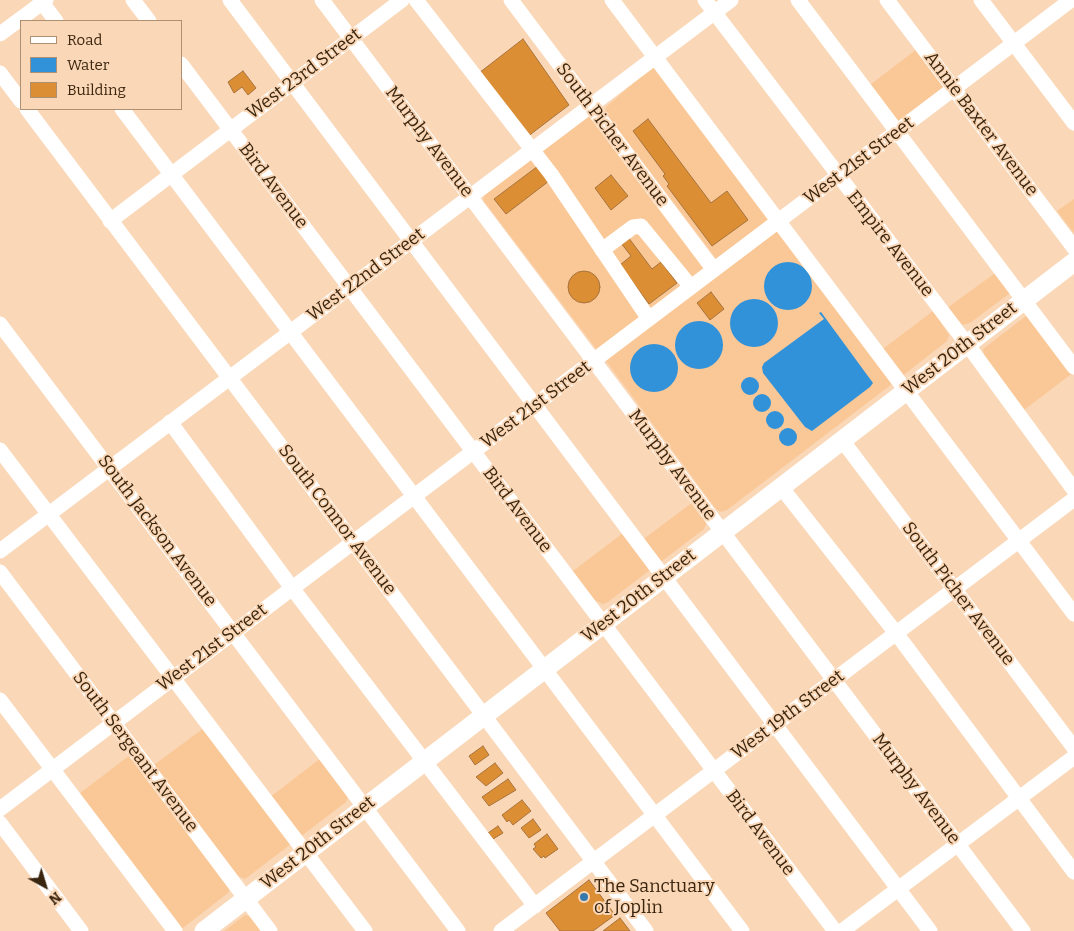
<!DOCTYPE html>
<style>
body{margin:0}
#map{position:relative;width:1074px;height:931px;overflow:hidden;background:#fad7b7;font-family:Bitter,serif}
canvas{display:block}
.legend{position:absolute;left:20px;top:20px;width:162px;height:90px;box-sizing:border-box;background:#fad7b7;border:1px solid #ad9073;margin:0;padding:6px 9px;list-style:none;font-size:15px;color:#3a250e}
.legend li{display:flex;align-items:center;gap:10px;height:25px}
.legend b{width:25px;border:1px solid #ad9073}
.north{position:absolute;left:20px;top:861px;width:50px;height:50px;-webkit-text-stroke:4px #fad7b7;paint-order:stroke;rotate:141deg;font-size:14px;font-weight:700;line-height:20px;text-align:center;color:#3a250e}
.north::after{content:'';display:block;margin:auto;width:18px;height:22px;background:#3a250e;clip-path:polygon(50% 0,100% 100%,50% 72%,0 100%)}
</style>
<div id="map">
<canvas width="1074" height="931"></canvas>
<ul class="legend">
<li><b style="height:6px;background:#fff"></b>Road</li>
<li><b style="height:14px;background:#3192d9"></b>Water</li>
<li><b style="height:14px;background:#dc8e34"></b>Building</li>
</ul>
<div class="north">N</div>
</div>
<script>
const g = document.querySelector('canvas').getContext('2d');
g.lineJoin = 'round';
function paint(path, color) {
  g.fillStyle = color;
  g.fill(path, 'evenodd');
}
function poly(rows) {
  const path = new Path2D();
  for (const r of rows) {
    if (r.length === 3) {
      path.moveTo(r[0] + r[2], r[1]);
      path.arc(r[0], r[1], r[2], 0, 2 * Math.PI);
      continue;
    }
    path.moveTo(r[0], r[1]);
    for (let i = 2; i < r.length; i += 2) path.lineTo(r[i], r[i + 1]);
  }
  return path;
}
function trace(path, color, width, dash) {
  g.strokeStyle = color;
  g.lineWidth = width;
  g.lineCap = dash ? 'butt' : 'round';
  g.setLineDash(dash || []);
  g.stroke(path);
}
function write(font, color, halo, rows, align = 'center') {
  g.font = font + ' Bitter,serif';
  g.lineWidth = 4;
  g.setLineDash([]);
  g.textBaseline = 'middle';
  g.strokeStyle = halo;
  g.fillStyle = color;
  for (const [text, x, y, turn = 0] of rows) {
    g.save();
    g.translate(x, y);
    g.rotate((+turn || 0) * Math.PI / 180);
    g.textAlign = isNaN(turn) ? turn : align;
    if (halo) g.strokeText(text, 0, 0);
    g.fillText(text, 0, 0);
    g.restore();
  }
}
const built = poly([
 [917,49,944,87,891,131,862,91],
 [655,64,774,220,717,260,605,112,606,107],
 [589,116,705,269,597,350,483,200,484,195],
 [1074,199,1074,233,1057,211],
 [779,228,875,355,933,311,949,335,947,341,896,381,727,510,721,512,716,509,606,361],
 [998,271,1013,291,970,323,962,325,947,308],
 [1035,309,1074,372,1024,410,984,356,983,349],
 [693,502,707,522,704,529,608,602,603,604,594,600,573,571,631,527,641,541],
 [212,722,269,798,321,758,348,796,346,802,245,879,238,876,154,765],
 [130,755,230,888,228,893,179,931,71,800],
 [245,915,251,917,263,931,224,931]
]);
const water = poly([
 [788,286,24],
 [754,323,24],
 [821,312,873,383,870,387,812,431,805,427,763,373,762,367,764,363,824,319,819,313],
 [699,345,24],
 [654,368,24],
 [750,386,9],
 [762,403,9],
 [775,420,9],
 [788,437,9]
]);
const building = poly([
 [523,39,569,105,527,137,479,73,523,39],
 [243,71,256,88,248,95,242,87,234,93,228,82,243,71],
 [648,119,711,203,727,191,748,220,712,246,667,186,669,184,663,176,665,174,633,131,648,119],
 [538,166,549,181,506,214,494,199,538,166],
 [611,175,628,196,611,210,595,188,611,175],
 [628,237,652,269,661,262,677,283,649,304,620,265,631,256,621,243,628,237],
 [584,287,16],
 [711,292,724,309,710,320,697,303,711,292],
 [483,746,489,755,475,765,469,756,483,746],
 [495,763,503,773,486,786,476,777,495,763],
 [508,779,516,790,489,806,482,797,508,779],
 [522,800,531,811,513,825,509,820,507,822,502,815,522,800],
 [533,819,541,830,529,838,521,828,533,819],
 [498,826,503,833,493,839,488,833,498,826],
 [547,834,558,849,545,858,544,856,541,858,533,849,536,847,534,844,547,834],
 [589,880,615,915,593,931,560,931,546,913,589,880],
 [620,918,630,931,603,931,620,918]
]);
const minor = poly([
 [40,0,56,21],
 [133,0,149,21],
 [230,0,930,931],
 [322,0,1023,931],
 [416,0,551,174,649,319],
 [511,0,714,270],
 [612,0,1074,614],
 [705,0,967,344,1074,490],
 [798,0,1074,367],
 [887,0,1074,248],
 [981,0,1074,123],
 [0,34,46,0],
 [181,64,835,931],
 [0,73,21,101],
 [27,109,646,931],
 [122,109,742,931],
 [110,221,402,0],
 [602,250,633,227,641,226,691,287],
 [0,324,458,931],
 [170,422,292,588,535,906],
 [842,440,1074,748],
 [0,450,365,931],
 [781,487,896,633,1074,872],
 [0,551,731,0],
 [0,572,270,931],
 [0,700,175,931],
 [0,809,1071,0],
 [0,823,81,931],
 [501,931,1074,499],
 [842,931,1074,757]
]);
const major = poly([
 [204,931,1074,262]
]);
const markers = [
 [584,897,5,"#357aaf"]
];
const streetNames = [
 ["West 23rd Street",304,74,-37],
 ["Annie Baxter Avenue",981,124,53],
 ["South Picher Avenue",612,135,53],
 ["Murphy Avenue",429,142,53],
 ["West 21st Street",859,161,-37],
 ["Bird Avenue",273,186,53],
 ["Empire Avenue",890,244,52],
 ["West 22nd Street",366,275,-37],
 ["West 20th Street",960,349,-38],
 ["West 21st Street",536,405,-37],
 ["Murphy Avenue",672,465,53],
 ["Bird Avenue",517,510,53],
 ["South Connor Avenue",337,520,53],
 ["South Jackson Avenue",157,531,53],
 ["South Picher Avenue",958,594,53],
 ["West 20th Street",639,596,-38],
 ["West 21st Street",212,648,-37],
 ["West 19th Street",788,715,-37],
 ["South Sergeant Avenue",135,752,53],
 ["Murphy Avenue",916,789,53],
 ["Bird Avenue",760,833,53],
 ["West 20th Street",318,843,-38]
];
const poiNames = [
 ["The Sanctuary",594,887],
 ["of Joplin",594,908]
];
paint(built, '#fac897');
paint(water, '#3192d9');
paint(building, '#dc8e34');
trace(building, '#a8733d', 1);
trace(minor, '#fff', 15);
trace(major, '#fff', 19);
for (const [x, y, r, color] of markers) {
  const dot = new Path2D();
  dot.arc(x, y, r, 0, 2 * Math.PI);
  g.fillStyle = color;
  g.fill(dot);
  trace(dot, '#fad7b7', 2);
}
write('18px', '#3a250e', '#fad7b7', streetNames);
write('18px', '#3a250e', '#fad7b7', poiNames, 'left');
</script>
